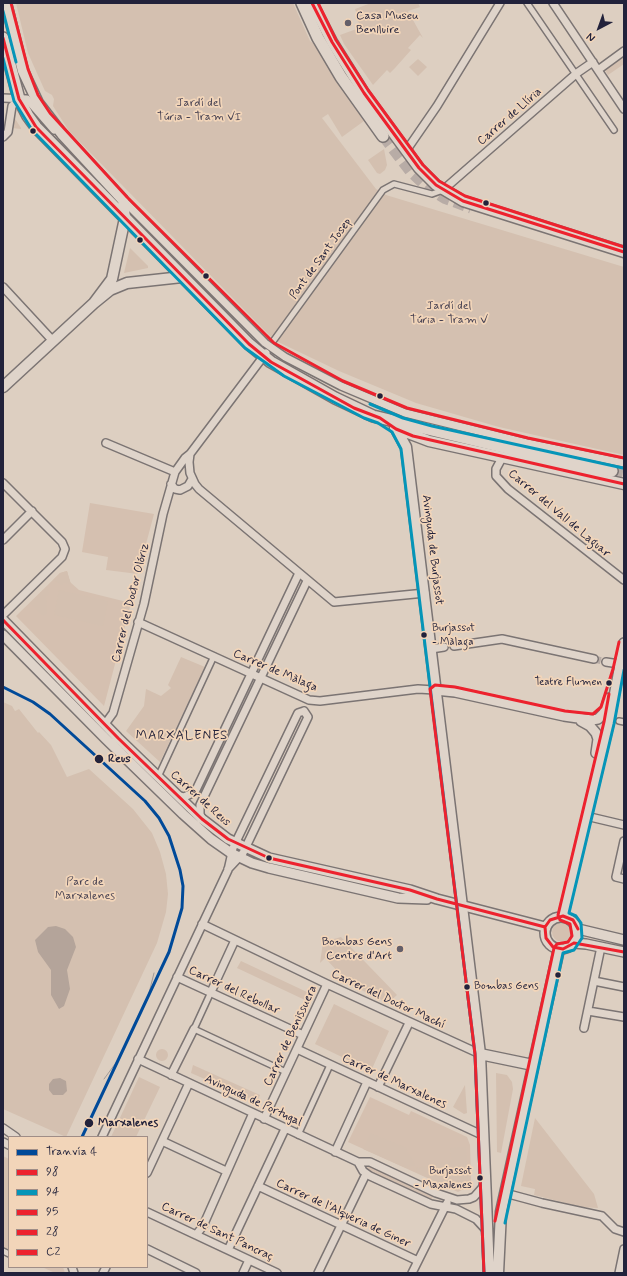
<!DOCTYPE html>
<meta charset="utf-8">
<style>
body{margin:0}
#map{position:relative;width:627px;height:1276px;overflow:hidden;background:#ddcfc1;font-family:Mynerve,sans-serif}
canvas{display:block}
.frame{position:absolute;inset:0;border:4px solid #22223b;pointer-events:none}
.legend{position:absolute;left:8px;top:1136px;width:140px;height:132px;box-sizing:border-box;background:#f2d5b9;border:1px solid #9f8d87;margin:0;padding:5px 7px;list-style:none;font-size:12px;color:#22223b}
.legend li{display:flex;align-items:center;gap:8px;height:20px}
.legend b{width:20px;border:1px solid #9f8d87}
.north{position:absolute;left:579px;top:8px;width:40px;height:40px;-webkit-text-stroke:3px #f2d5b9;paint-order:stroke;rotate:221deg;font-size:11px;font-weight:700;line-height:16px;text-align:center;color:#22223b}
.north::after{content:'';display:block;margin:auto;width:14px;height:18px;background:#22223b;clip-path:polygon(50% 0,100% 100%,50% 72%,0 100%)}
</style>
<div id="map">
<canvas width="627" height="1276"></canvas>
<div class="frame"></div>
<ul class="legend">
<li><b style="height:5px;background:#004a99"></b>Tranvía 4</li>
<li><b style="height:5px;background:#ed222e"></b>98</li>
<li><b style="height:5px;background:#0595b8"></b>94</li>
<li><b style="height:5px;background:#ed222e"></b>95</li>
<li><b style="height:5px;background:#ed222e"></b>28</li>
<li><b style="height:5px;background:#ed222e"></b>C2</li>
</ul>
<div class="north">N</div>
</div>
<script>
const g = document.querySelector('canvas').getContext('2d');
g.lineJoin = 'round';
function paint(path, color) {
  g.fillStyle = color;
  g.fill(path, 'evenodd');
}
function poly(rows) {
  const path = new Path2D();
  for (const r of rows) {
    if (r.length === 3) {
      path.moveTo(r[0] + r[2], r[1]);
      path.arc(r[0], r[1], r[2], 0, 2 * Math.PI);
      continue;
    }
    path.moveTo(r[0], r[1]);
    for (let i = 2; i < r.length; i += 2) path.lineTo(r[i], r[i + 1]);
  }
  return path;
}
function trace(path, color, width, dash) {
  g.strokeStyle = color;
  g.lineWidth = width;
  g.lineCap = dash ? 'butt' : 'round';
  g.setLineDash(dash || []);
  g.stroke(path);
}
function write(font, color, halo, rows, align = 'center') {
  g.font = font + ' Mynerve,sans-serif';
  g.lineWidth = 3.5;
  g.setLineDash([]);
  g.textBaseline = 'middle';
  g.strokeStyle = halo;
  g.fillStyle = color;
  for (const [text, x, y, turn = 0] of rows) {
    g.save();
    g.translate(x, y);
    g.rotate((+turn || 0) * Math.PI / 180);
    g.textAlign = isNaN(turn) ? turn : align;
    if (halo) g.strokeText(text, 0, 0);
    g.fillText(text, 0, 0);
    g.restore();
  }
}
const built = poly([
 [90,503,154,514,138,574,106,570,108,557,82,552],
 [67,571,70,582,79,590,131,603,104,706,16,616,60,573],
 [370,1097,409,1115,411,1111,467,1137,470,1145,471,1182,466,1188,458,1192,348,1142],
 [3,1156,9,1159,9,1252,3,1249],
 [42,1267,63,1267,65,1273,55,1273]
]);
const green = poly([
 [16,3,293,3,310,41,317,46,364,121,342,137,328,114,322,118,376,189,386,195,624,267,624,455,499,427,416,403,339,371,274,340,69,131,53,106,54,99,52,95,45,91,28,53],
 [371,3,418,3,420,7,408,11,423,38,420,35,408,48,411,50,395,68,390,73,387,70,373,85,344,44,340,35,362,27,355,17,357,14,355,9],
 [624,56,624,64,608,75,605,70],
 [418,59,427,67,418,76,409,67],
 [14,117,21,128,21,129,12,128],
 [384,149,387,165,385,170,380,174,377,173,368,160],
 [130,248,148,266,148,268,124,273],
 [67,571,71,584,63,583,62,585,53,580,60,573],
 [47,587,49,593,46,597,47,612,44,616,30,603],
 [59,590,108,601,103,626,54,615],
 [181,657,205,667,160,762,126,731,144,706,146,689,161,696,171,688,168,685],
 [3,702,12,706,15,711,19,709,38,733,39,732,51,745,67,777,89,769,133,809,152,833,160,852,166,874,168,894,166,912,157,943,66,1137,3,1109],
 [562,932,10],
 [341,937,397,995,388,1003,343,981,345,978,341,975,325,958,320,963,323,942],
 [241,961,309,993,305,1000,237,968],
 [334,1004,389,1031,371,1071,315,1044],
 [162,1055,6],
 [193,1065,260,1095,257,1102,191,1073],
 [496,1073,507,1075,512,1082,513,1089,501,1153,497,1152],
 [139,1077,160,1087,136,1137,111,1137],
 [465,1085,467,1113,464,1114,453,1107],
 [535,1118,594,1194,598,1208,581,1207,534,1195,535,1189,521,1186],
 [371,1133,405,1147,415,1165,406,1168,363,1149],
 [466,1147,468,1179,452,1178,453,1189,417,1173,416,1168,451,1161,450,1148],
 [365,1163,434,1194,431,1202,373,1175,364,1168,363,1164]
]);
const water = poly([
 [56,926,65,929,73,937,76,947,67,970,70,989,64,1006,59,1009,51,995,51,970,38,952,35,940,48,927],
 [60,1078,66,1081,67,1091,63,1095,53,1095,49,1090,49,1084,53,1079]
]);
const minorTunnel = poly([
 [594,659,606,662]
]);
const primaryTunnel = poly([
 [383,136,410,171,426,186,444,198,471,208],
 [612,471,624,473]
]);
const pedestrian = poly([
 [527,3,614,130],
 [274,340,383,190,394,184,432,194,443,190],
 [619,721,624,722],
 [158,777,214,656],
 [211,992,194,1029,286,1072],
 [298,1135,330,1065],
 [3,1251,9,1254]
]);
const minor = poly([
 [553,3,624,109],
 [598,70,624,51],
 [3,98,27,99,54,130],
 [3,137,8,132,12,106,19,99],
 [406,151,437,106,500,3],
 [443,190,577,73,593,62],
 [123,200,265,343,285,357,341,386,405,413,527,443,624,463],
 [3,287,53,341],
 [106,443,175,472],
 [190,454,189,462,190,473,195,484,199,489,334,602,425,593],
 [502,458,496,469,496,476,508,489,624,580],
 [3,483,62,542,65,549,62,557,3,615],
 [171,484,175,489,180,490,188,486,192,479],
 [3,540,32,511],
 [138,622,309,700,320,701,418,689,435,690],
 [454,646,502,639,594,659],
 [431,649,444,647],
 [606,662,619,664],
 [105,724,113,713,144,604,163,514,175,472,185,458,190,454,266,353],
 [177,795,184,797,195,792,299,573],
 [586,816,624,825],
 [202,819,200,814,200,805,307,581],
 [624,841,616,877,624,879],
 [228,869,243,853,308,717,304,711],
 [202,924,327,984,480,1054],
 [177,977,303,1035],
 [594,981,624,987],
 [211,992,235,940],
 [588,1011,624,1017],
 [584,1028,601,947],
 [297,1049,482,1135],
 [138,1059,358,1162,363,1171,370,1176,431,1204,456,1209,476,1219,487,1231],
 [171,1075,194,1029],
 [378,1087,409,1023],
 [264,1119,327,984],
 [3,1128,16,1137],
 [102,1137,228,870,233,848,298,713,304,711],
 [162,1141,226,1171],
 [3,1142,9,1145],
 [335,1152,367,1082],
 [358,1162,370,1162,436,1193,457,1200,469,1199,474,1197,482,1188,485,1181],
 [147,1173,189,1083],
 [258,1186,418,1261],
 [505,1193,542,1203,602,1216,615,1229,624,1232],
 [147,1212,277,1273],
 [196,1235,203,1226,253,1113],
 [147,1249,196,1273],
 [228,1250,285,1129],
 [72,1267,74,1273],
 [103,1273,106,1267],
 [243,1273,249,1260],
 [318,1273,366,1174],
 [412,1273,447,1203],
 [619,1273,624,1249]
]);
const tertiary = poly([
 [3,620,118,738,202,819,228,839,269,858,410,890,437,899,545,927],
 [3,635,106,739,183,814,211,839,231,853,252,863,269,868,398,898,427,899],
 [435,690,455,692,564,716,592,720,598,719,604,713,609,698],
 [581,721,590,726,596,733,598,739,596,753],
 [563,916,609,723,624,643],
 [561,933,16],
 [578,929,624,940],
 [574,943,586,944,624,952]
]);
const secondary = poly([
 [6,3,23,71,38,103,62,134,123,200,125,218,112,279,94,303],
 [312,3,332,42,364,93,419,168,436,185,463,201,624,252],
 [3,387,94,303,110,290,127,283,182,277],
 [395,428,429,441,624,484],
 [396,429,406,447,480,1054,489,1273],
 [480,1054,533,1065],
 [498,1273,501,1212,559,949]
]);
const primary = poly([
 [302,3,318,38,341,77,383,136],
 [3,38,19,99,28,116,36,127,249,344,271,362,335,398,373,416,553,459,612,471]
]);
const tram = poly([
 [148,997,154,973],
 [104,1079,118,1060]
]);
const bus1 = poly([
 [3,620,118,738,202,819,228,839,269,858,410,890,437,899,545,927],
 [574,943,563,949,553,947,546,938,545,927,550,920,563,916,573,920,578,929],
 [574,943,624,952]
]);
const bus2 = poly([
 [3,11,16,62],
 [3,58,14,101,32,130,245,348,284,376,364,418,378,423,392,432,401,449,475,1054,484,1273],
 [370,404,403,418,432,426,623,468],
 [505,1223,563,953,574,950,582,938,581,923,576,916,569,913,614,724,624,670]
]);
const bus3 = poly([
 [312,3,332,42,364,93,419,168,436,185,463,201,624,252],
 [3,38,19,99,36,127,249,344,271,362,354,408,380,418,396,429,413,436,624,484]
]);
const bus4 = poly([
 [318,3,336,40,368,90,423,165,439,181,465,196,624,247],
 [495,1221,554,948,557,944,568,942,572,936,570,924,560,920,558,915,604,722,609,694],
 [484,1273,475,1054,430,689,435,685,455,687,565,711,593,714,601,707,613,669,619,642]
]);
const bus5 = poly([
 [11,3,28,69,38,95,50,113,127,197,274,343,343,381,407,408,528,438,624,458]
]);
const tram1 = poly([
 [3,687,33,702,50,714,145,801,159,818,169,836,180,870,183,886,182,908,169,952,82,1137]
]);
const markers = [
 [348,23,4,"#635f6a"],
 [33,131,3.5,"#22223b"],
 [486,203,3.5,"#22223b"],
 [140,240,3.5,"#22223b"],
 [206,276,3.5,"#22223b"],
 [380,396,3.5,"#22223b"],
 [424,635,3.5,"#22223b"],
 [609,683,3.5,"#22223b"],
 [99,759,5,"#22223b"],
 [269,858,3.5,"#22223b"],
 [400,949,4,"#635f6a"],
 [558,975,3.5,"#22223b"],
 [467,987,3.5,"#22223b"],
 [89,1123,5,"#22223b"],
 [480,1178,3.5,"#22223b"]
];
const busNames = [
 ["Burjassot",432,629],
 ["- Màlaga",432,643],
 ["Teatre Flumen",602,683,"right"],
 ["Bombas Gens",474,987],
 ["Burjassot",472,1172,"right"],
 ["- Maxalenes",472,1186,"right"]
];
const poiNames = [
 ["Casa Museu",356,16],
 ["Benlluire",356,30],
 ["Bombas Gens",392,942,"right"],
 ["Centre d'Art",392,956,"right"]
];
const parkNames = [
 ["Jardí del",199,103],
 ["Túria - Tram VI",199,117],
 ["Jardí del",449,306],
 ["Túria - Tram V",449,320],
 ["Parc de",85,882],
 ["Marxalenes",85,896]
];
const streetNames = [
 ["Carrer de Llíria",510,117,-41],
 ["Pont de Sant Josep",321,259,-54],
 ["Carrer del Vall de Laguar",559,514,40],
 ["Avinguda de Burjassot",432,550,83],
 ["Carrer del Doctor Olóriz",131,603,-76],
 ["Carrer de Màlaga",275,671,23],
 ["Carrer de Reus",200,799,42],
 ["Carrer del Rebollar",234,991,25],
 ["Carrer del Doctor Machí",388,1000,25],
 ["Carrer de Benissuera",291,1036,-65],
 ["Carrer de Marxalenes",394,1082,25],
 ["Avinguda de Portugal",253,1101,25],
 ["Carrer de l'Alqueria de Giner",343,1214,25],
 ["Carrer de Sant Pancraç",217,1232,25]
];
const stopNames = [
 ["Reus",108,759],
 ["Marxalenes",98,1123]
];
const neighbourhoodNames = [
 ["MARXALENES",182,736]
];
paint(built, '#d5c0b0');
paint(green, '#d4c0b0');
paint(water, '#b4a49a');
trace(minorTunnel, '#b8aca6', 7, [7, 3.5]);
trace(primaryTunnel, '#b8aca6', 11, [11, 5.5]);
trace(pedestrian, '#7b7473', 8);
trace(minor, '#7b7473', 10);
trace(tertiary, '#7b7473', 12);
trace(secondary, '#7b7473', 13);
trace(primary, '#7b7473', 14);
trace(pedestrian, '#dfd4ca', 5);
trace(minor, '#dfd4ca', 7);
trace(tertiary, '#dfd4ca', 9);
trace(secondary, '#dfd4ca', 10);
trace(primary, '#dfd4ca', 11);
trace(tram, '#a29a96', 1);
trace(bus1, '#ed222e', 3);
trace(bus2, '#0595b8', 3);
trace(bus3, '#ed222e', 3);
trace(bus4, '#ed222e', 3);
trace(bus5, '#ed222e', 3);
trace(tram1, '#004a99', 3);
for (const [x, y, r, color] of markers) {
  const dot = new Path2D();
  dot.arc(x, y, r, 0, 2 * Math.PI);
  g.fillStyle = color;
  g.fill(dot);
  trace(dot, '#f2d5b9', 1.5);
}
write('11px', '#22223b', '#f2d5b9', busNames, 'left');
write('12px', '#22223b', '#f2d5b9', poiNames, 'left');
write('12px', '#443f50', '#f2d5b9', parkNames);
write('12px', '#22223b', '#f2d5b9', streetNames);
write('bold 12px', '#22223b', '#f2d5b9', stopNames, 'left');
g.letterSpacing = '1px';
write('13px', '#22223b', '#f2d5b9', neighbourhoodNames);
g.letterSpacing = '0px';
</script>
